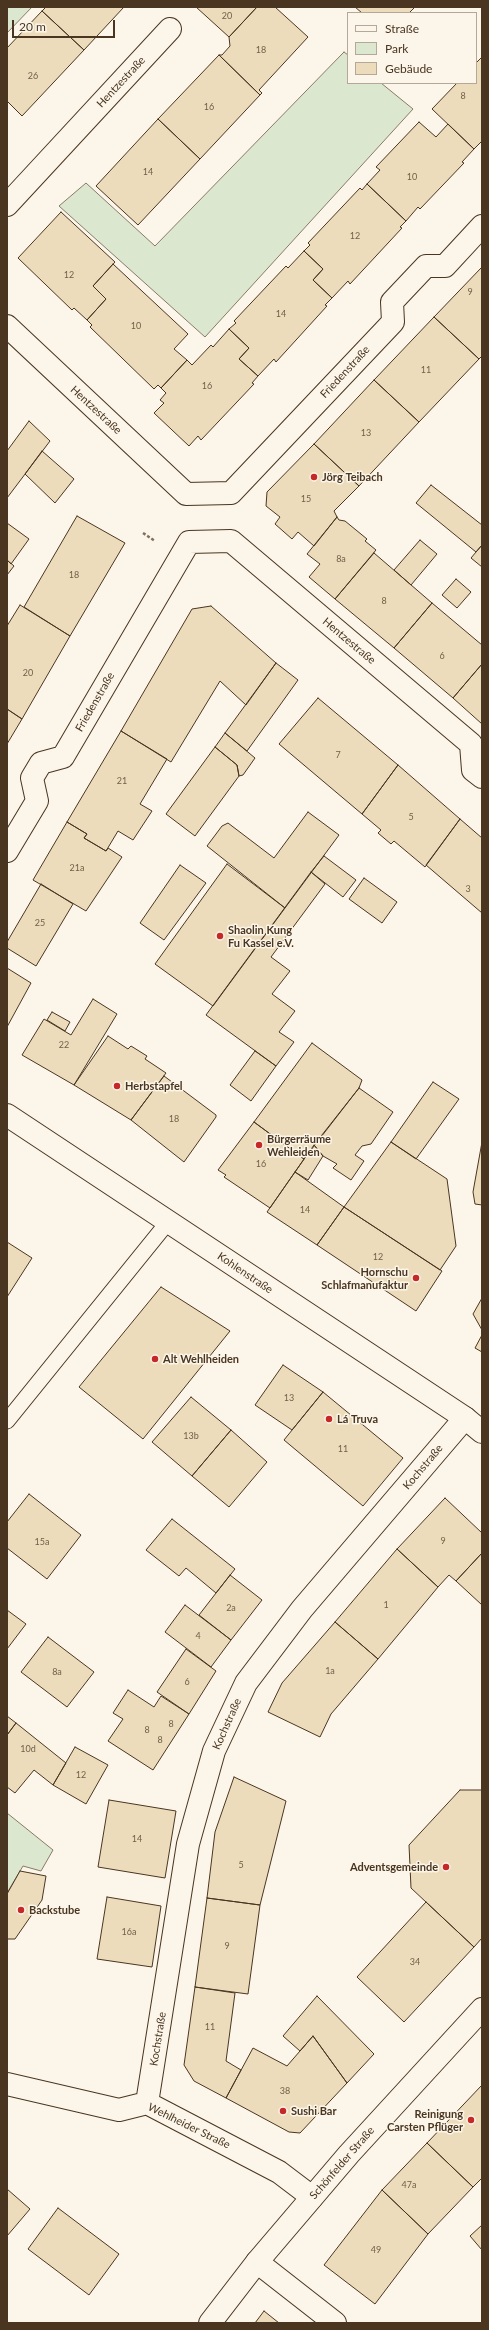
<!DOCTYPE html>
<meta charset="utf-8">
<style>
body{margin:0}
#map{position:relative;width:489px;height:2330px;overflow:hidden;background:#fbf6e9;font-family:Lato,sans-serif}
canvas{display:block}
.frame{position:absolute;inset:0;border:8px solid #4a3520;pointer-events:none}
.legend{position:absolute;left:347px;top:12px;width:130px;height:72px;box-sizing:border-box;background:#fbf6e9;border:1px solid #b4a999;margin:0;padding:5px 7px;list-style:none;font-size:12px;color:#4a3520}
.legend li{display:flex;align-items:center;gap:8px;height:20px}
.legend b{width:20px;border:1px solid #b4a999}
.scale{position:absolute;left:12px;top:20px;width:103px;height:18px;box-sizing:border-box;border:2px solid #4a3520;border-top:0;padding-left:5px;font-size:12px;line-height:14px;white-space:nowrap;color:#4a3520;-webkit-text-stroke:3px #fbf6e9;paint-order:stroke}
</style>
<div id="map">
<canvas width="489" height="2330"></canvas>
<div class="frame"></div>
<ul class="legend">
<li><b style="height:5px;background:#fbf6e9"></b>Straße</li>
<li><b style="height:11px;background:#dce7d0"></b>Park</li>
<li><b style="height:11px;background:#ecdcbc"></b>Gebäude</li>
</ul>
<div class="scale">20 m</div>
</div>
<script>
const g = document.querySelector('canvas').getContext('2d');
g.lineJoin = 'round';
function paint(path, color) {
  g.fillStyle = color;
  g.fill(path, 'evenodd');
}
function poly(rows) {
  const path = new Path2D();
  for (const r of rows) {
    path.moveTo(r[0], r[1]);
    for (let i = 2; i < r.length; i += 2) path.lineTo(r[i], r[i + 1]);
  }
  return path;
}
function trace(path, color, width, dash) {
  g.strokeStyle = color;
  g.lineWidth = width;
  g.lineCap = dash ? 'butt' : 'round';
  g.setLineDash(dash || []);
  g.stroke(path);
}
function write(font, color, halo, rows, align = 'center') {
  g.font = font + ' Lato,sans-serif';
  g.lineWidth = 3;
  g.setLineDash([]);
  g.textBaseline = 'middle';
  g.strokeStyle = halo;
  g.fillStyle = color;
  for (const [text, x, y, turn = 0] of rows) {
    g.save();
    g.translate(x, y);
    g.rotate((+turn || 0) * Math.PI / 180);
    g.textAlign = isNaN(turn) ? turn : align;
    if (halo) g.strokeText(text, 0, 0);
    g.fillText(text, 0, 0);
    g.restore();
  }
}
const green = poly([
 [7,7,32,7,7,33,7,7],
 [344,52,348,55,348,83,381,83,413,109,205,337,59,206,86,183,155,246,344,52],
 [7,1813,53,1850,41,1871,23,1866,7,1893,7,1813]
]);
const building = poly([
 [46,7,124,7,84,50,42,11,46,7],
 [196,7,257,7,229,37,196,7],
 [257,7,275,7,308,37,259,90,262,93,260,95,219,55,222,55,230,46,229,37,257,7],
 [355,7,415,7,409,13,362,13,355,7],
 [42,11,84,50,22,116,7,101,7,48,42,11],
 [219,55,260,95,200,159,158,119,219,55],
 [482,57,482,141,474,149,432,109,457,83,476,83,476,63,482,57],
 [158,119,200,159,138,225,96,186,158,119],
 [419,122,436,137,448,124,474,149,462,162,464,163,420,209,418,207,406,221,367,184,380,170,376,167,419,122],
 [367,184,406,221,400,227,402,228,350,284,348,281,332,298,313,280,323,269,304,251,310,245,308,243,360,188,362,190,367,184],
 [61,212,115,262,93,286,106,299,87,320,74,308,72,310,18,258,61,212],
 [304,251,323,269,313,280,332,298,325,305,327,306,276,362,274,359,258,376,239,359,249,348,229,329,236,323,234,321,286,266,288,268,304,251],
 [113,264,188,334,174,349,187,360,161,388,158,385,154,389,90,327,92,325,87,320,106,299,93,286,113,264],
 [482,267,482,356,479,359,434,317,482,267],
 [434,317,479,359,419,422,374,380,434,317],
 [229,329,249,348,239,359,258,376,252,383,254,384,201,440,198,436,189,446,154,413,164,403,160,400,166,393,161,388,187,360,192,365,211,345,213,347,229,329],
 [374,380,419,422,359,486,314,444,374,380],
 [29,421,50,441,7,498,7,451,29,421],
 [314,444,359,486,334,511,337,517,314,546,298,532,292,539,275,524,280,517,266,506,267,492,314,444],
 [42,451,74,479,55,503,25,474,42,451],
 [431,485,482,525,482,545,476,552,416,503,431,485],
 [77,516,125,543,70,636,24,607,77,516],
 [337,517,339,520,345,521,367,539,365,541,376,550,335,599,309,577,320,564,307,554,337,517],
 [7,523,29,539,11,564,7,560,7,523],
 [420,540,437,554,411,585,394,570,420,540],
 [482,545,482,567,471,558,482,545],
 [374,553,432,603,394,648,335,599,374,553],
 [7,560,14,566,7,575,7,560],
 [456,579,471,592,457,608,442,595,456,579],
 [432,603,482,645,482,664,453,698,394,648,432,603],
 [20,605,70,636,22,719,7,709,7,626,20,605],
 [211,606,276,663,246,705,220,681,171,762,121,731,192,609,211,606],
 [276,663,298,680,247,751,225,733,276,663],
 [482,664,482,724,453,698,482,664],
 [318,698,398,765,362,814,279,744,318,698],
 [7,709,22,719,7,744,7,709],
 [121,731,167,759,140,804,152,811,133,840,118,831,106,851,84,838,87,834,67,822,121,731],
 [225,733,255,758,243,775,239,776,237,765,215,747,225,733],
 [215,747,237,765,239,776,195,836,166,814,215,747],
 [398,765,460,819,425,867,394,841,391,844,378,833,381,830,362,814,398,765],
 [308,812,339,835,285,908,207,846,222,826,228,823,274,858,308,812],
 [460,819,482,838,482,913,426,865,460,819],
 [67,822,87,834,84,838,106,851,108,848,122,857,86,911,33,880,67,822],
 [324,856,356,880,343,897,311,872,324,856],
 [227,864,285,908,213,1006,155,964,227,864],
 [180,865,206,883,164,940,140,923,180,865],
 [311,872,325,884,271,957,290,971,272,994,295,1011,279,1032,294,1042,276,1066,206,1015,311,872],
 [364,878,397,902,382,923,349,899,364,878],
 [41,884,73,904,36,966,7,948,7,942,41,884],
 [7,968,31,983,7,1027,7,968],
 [93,999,117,1014,74,1085,22,1055,44,1019,71,1035,93,999],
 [52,1012,70,1022,65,1031,47,1020,52,1012],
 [108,1036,128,1049,131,1046,147,1056,145,1059,166,1073,131,1120,74,1085,108,1036],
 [312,1043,362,1080,359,1088,304,1159,254,1122,312,1043],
 [255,1051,276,1066,251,1101,230,1085,255,1051],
 [164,1076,216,1115,216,1117,184,1162,131,1120,164,1076],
 [433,1082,459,1099,416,1159,391,1142,433,1082],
 [359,1088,393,1112,371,1144,362,1146,355,1155,364,1161,351,1180,333,1168,337,1164,323,1156,314,1145,359,1088],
 [254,1122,304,1159,270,1208,224,1177,226,1175,218,1170,254,1122],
 [391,1142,447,1179,456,1246,440,1270,344,1207,391,1142],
 [482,1142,482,1205,475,1204,473,1192,482,1142],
 [314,1145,323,1156,308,1180,295,1172,314,1145],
 [295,1172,344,1207,317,1245,267,1212,295,1172],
 [344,1207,442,1271,416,1311,317,1245,344,1207],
 [7,1242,32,1258,7,1297,7,1242],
 [161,1287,230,1331,143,1439,79,1387,161,1287],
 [482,1298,482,1330,473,1314,482,1298],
 [482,1335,482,1352,475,1348,482,1335],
 [283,1365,323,1392,292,1430,255,1405,283,1365],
 [323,1392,403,1458,363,1506,284,1440,323,1392],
 [191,1397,231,1430,192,1476,152,1442,191,1397],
 [231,1430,267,1462,229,1507,192,1476,231,1430],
 [29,1494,81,1535,47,1579,7,1548,7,1522,29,1494],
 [445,1498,482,1533,482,1553,456,1581,449,1575,438,1587,397,1549,445,1498],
 [172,1519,235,1569,216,1593,186,1568,179,1576,146,1550,172,1519],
 [397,1549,438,1587,378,1659,335,1622,397,1549],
 [482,1553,482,1605,456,1581,482,1553],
 [230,1575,262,1600,231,1640,199,1615,230,1575],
 [185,1605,231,1640,211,1667,165,1632,185,1605],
 [7,1610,26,1624,7,1649,7,1610],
 [335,1622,378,1659,331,1714,320,1737,268,1712,282,1683,335,1622],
 [48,1637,94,1672,67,1707,21,1672,48,1637],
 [186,1649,216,1671,189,1714,157,1692,186,1649],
 [128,1690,154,1707,161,1696,189,1714,153,1770,108,1741,123,1719,113,1713,128,1690],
 [7,1716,16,1723,7,1735,7,1716],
 [16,1723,66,1763,53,1785,34,1770,15,1793,7,1787,7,1735,16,1723],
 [75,1747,108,1765,86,1804,53,1785,75,1747],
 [234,1777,286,1801,260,1905,207,1898,215,1832,234,1777],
 [460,1790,482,1790,482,1938,474,1947,411,1888,409,1845,460,1790],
 [109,1800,176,1811,165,1878,98,1867,109,1800],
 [20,1871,46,1876,42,1900,15,1939,7,1939,7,1894,20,1871],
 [107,1897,161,1906,152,1967,97,1959,107,1897],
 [207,1898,260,1905,248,1994,195,1987,207,1898],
 [426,1902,474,1947,404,2022,357,1977,426,1902],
 [195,1987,235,1993,226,2061,241,2070,226,2098,194,2081,184,2065,195,1987],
 [317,1996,374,2054,347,2083,313,2036,300,2051,283,2036,317,1996],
 [313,2036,347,2083,300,2133,289,2132,226,2098,253,2048,287,2066,313,2036],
 [482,2085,482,2178,473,2187,427,2143,482,2085],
 [427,2143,473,2187,428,2234,382,2190,427,2143],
 [7,2189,30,2209,7,2236,7,2189],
 [382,2190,428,2234,375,2304,324,2265,382,2190],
 [58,2208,119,2254,89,2295,28,2249,58,2208],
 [482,2225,482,2250,470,2236,482,2225],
 [264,2311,279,2323,255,2323,264,2311]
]);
const path = poly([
 [143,533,155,541]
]);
const service = poly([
 [7,1421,168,1222]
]);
const minor = poly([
 [7,205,170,29],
 [7,326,186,494,231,493,393,322,392,302,426,266,445,266,482,226],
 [7,851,37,801,32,778,41,763,63,757,189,542,231,541,471,744,473,770,482,777],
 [7,2084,119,2110,147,2103,279,2172,312,2197],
 [147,2103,188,1844,214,1751,246,1683,302,1609,465,1418],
 [257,2262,335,2323]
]);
const secondary = poly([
 [7,1115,465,1418,482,1432],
 [210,2323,257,2262,349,2154,482,2009]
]);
const markers = [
 [314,477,4,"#c62828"],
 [220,936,4,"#c62828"],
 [117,1086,4,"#c62828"],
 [259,1145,4,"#c62828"],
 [416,1278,4,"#c62828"],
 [155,1359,4,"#c62828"],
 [329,1419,4,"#c62828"],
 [446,1867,4,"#c62828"],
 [21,1910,4,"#c62828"],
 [283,2111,4,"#c62828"],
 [471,2120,4,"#c62828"]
];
const numberNames = [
 ["20",227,16],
 ["18",261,50],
 ["26",33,76],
 ["8",463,96],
 ["16",209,107],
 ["14",148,172],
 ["10",412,177],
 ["12",355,236],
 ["12",69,275],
 ["9",470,292],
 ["14",281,314],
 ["10",136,326],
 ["11",426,370],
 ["16",207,386],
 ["13",366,433],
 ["15",306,499],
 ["8a",341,559],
 ["18",74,575],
 ["8",384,601],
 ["6",442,656],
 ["20",28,673],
 ["7",338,755],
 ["21",122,781],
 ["5",411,817],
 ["21a",77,868],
 ["3",468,889],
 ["25",40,923],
 ["22",64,1045],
 ["18",174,1119],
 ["16",261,1164],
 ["14",305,1210],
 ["12",378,1257],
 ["13",289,1398],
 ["13b",191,1436],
 ["11",343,1449],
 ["9",443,1541],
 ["15a",42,1542],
 ["1",386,1605],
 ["2a",231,1608],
 ["4",198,1636],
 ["1a",330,1671],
 ["8a",57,1672],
 ["6",187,1682],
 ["8",171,1724],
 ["8",147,1730],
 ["8",160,1740],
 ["10d",28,1749],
 ["12",81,1775],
 ["14",137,1839],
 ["5",241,1865],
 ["16a",129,1932],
 ["9",227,1946],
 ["34",415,1962],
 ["11",210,2027],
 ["38",285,2091],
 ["47a",409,2185],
 ["49",376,2250]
];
const streetNames = [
 ["Hentzestraße",121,82,-47],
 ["Friedenstraße",345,372,-47],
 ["Hentzestraße",96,410,43],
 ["Hentzestraße",349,641,40],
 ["Friedenstraße",95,702,-60],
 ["Kohlenstraße",245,1273,34],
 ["Kochstraße",423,1467,-50],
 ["Kochstraße",227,1724,-66],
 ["Kochstraße",158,2039,-81],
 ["Wehlheider Straße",189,2126,26],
 ["Schönfelder Straße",342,2163,-49]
];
const poiNames = [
 ["Jörg Teibach",322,477],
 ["Shaolin Kung",228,930],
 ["Fu Kassel e.V.",228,943],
 ["Herbstapfel",125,1086],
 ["Bürgerräume",267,1139],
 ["Wehleiden",267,1152],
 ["Hornschu",408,1272,"right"],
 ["Schlafmanufaktur",408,1285,"right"],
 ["Alt Wehlheiden",163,1359],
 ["Lá Truva",337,1419],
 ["Adventsgemeinde",438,1867,"right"],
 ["Backstube",29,1910],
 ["Sushi Bar",291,2111],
 ["Reinigung",463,2114,"right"],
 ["Carsten Pflüger",463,2127,"right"]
];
paint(green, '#dce7d0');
trace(green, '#887966', 1);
paint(building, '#ecdcbc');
trace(building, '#4a3520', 1);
trace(service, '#4a3520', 17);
trace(minor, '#4a3520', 24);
trace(secondary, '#4a3520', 24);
trace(path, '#7f6f5c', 2.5, [3, 2]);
trace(service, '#fbf6e9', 15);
trace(minor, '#fbf6e9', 22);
trace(secondary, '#fbf6e9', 22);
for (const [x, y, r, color] of markers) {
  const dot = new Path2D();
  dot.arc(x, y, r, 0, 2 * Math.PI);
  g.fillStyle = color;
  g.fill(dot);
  trace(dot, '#fbf6e9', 1.5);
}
write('9px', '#725f47', null, numberNames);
write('11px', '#4a3520', '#fbf6e9', streetNames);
write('bold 11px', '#4a3520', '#fbf6e9', poiNames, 'left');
</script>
